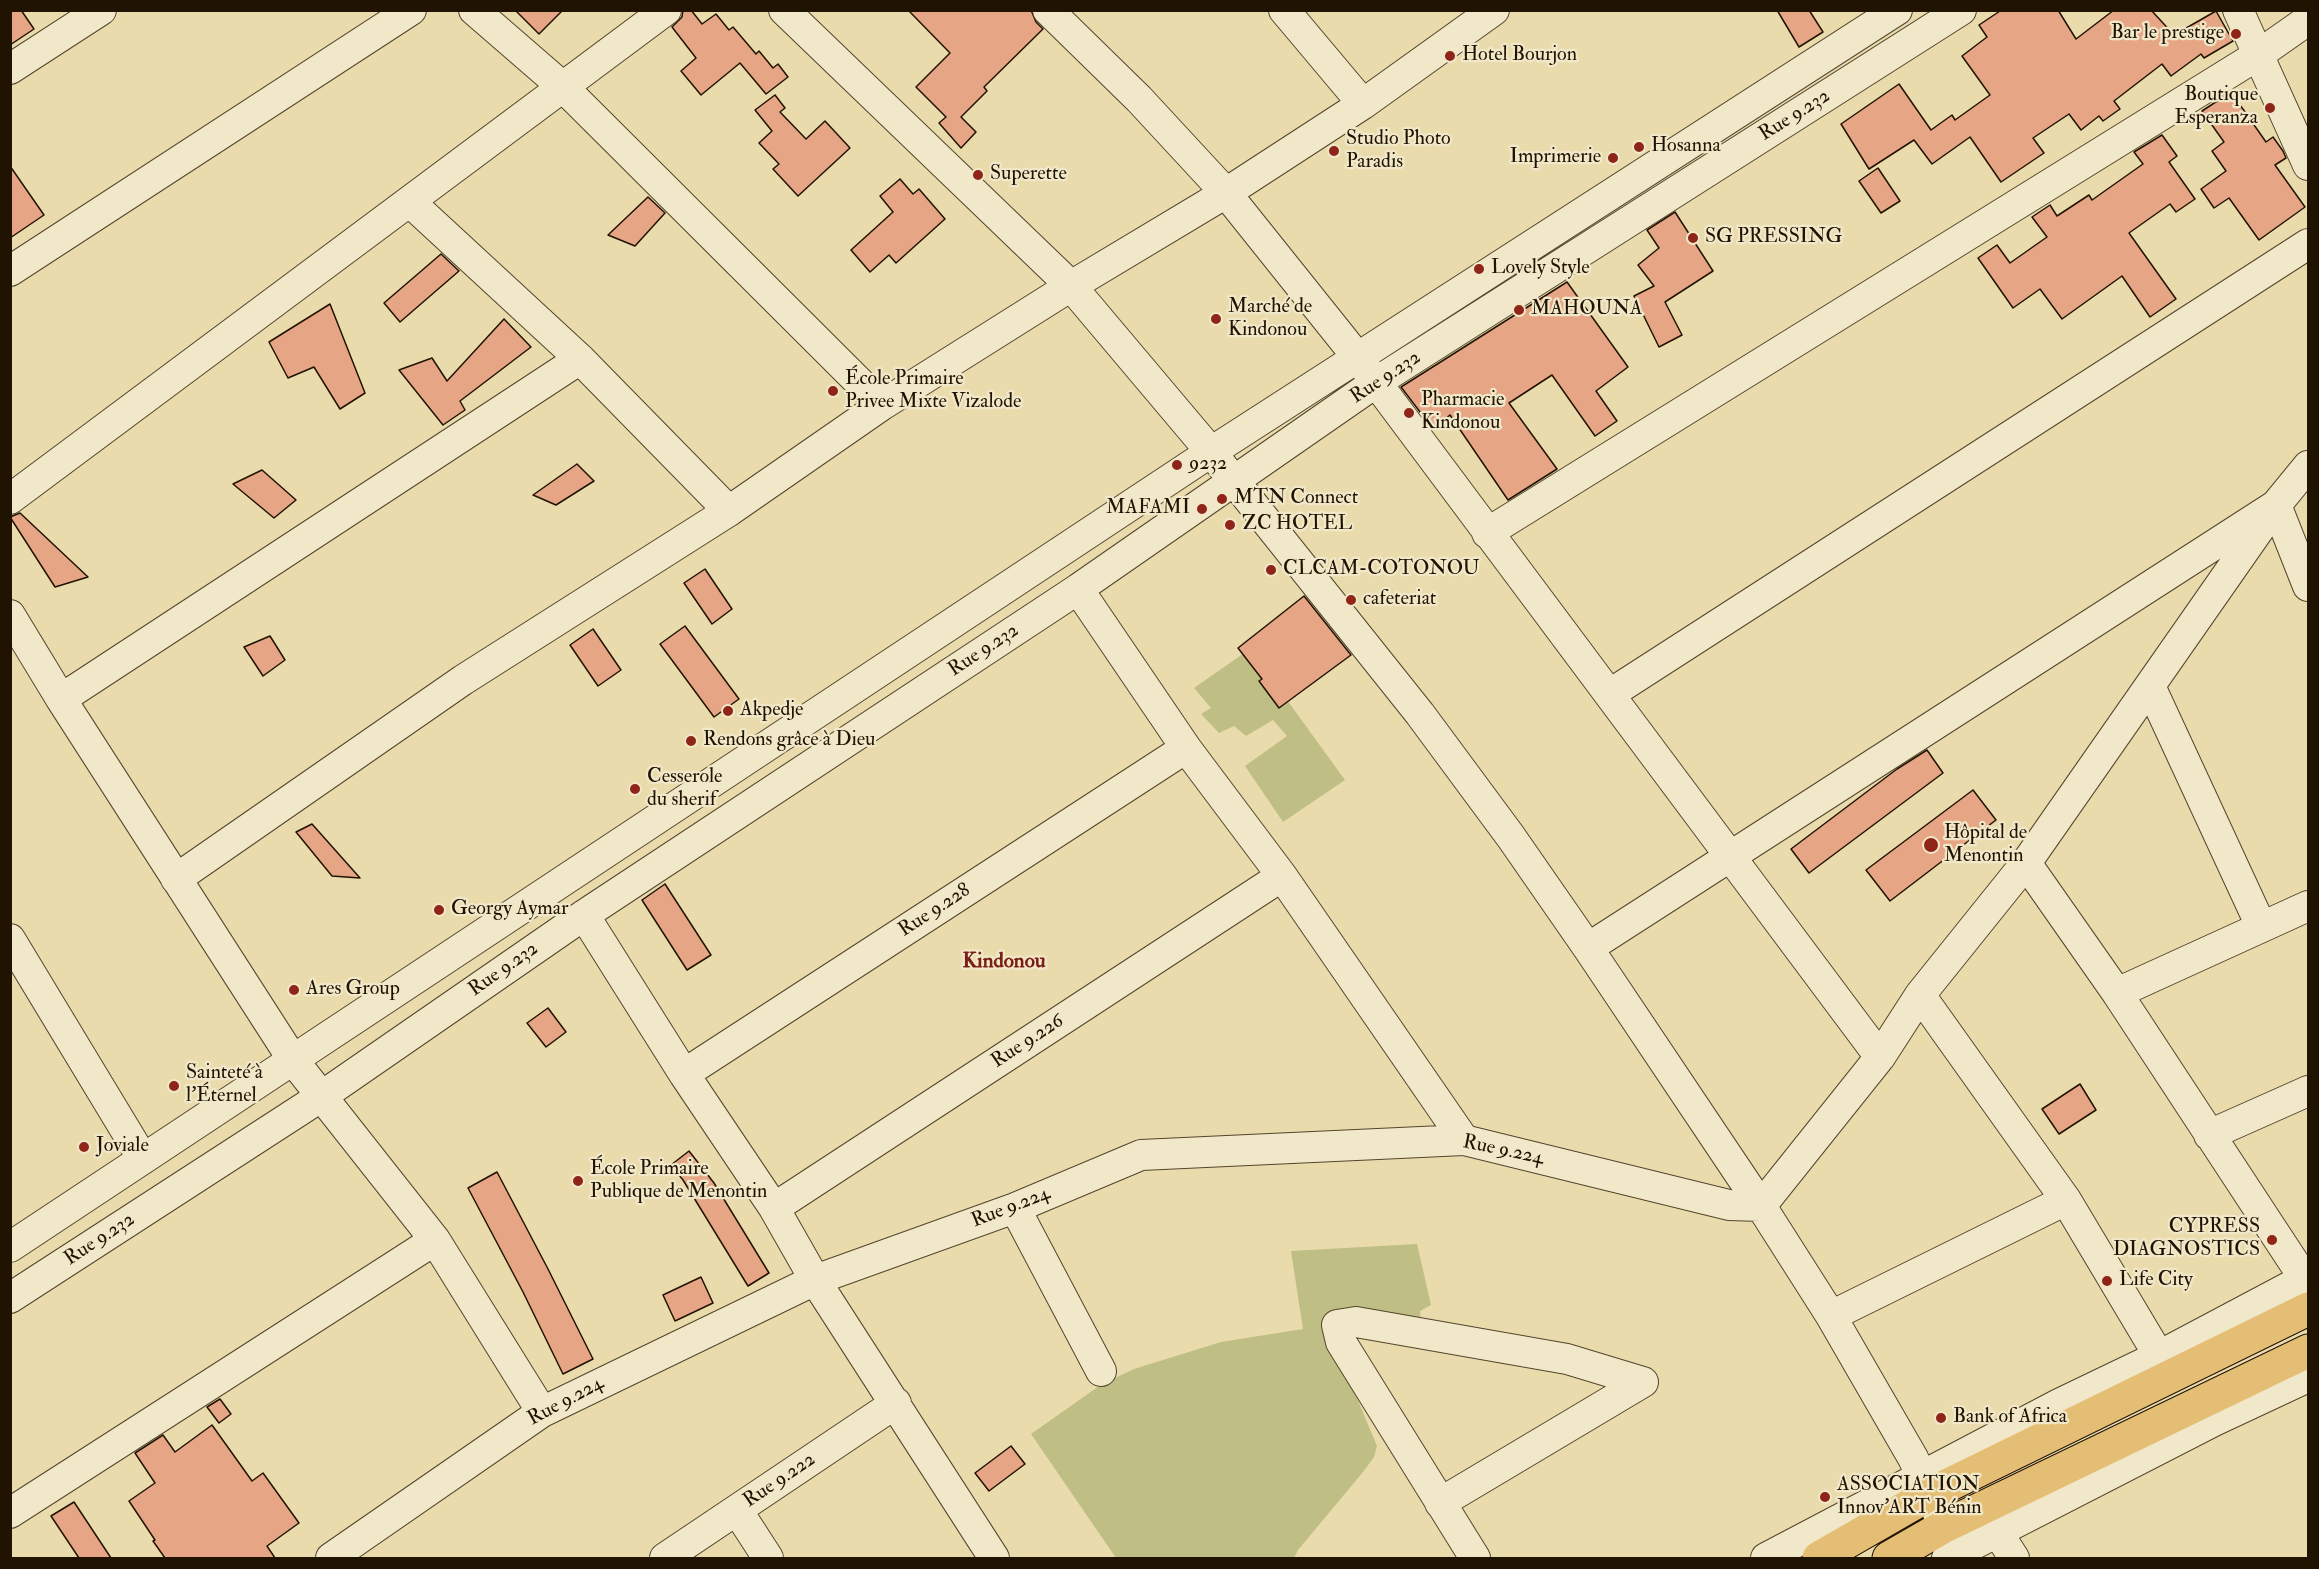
<!DOCTYPE html>
<meta charset="utf-8">
<style>
body{margin:0}
#map{position:relative;width:2319px;height:1569px;overflow:hidden;background:#eadbad;font-family:"IM FELL Double Pica",serif}
canvas{display:block}
.frame{position:absolute;inset:0;border:12px solid #211301;pointer-events:none}
</style>
<div id="map">
<canvas width="2319" height="1569"></canvas>
<div class="frame"></div>
</div>
<script>
const g = document.querySelector('canvas').getContext('2d');
g.lineJoin = 'round';
function paint(path, color) {
  g.fillStyle = color;
  g.fill(path, 'evenodd');
}
function poly(rows) {
  const path = new Path2D();
  for (const r of rows) {
    path.moveTo(r[0], r[1]);
    for (let i = 2; i < r.length; i += 2) path.lineTo(r[i], r[i + 1]);
  }
  return path;
}
function trace(path, color, width, dash) {
  g.strokeStyle = color;
  g.lineWidth = width;
  g.lineCap = dash ? 'butt' : 'round';
  g.setLineDash(dash || []);
  g.stroke(path);
}
function write(font, color, halo, rows, align = 'center') {
  g.font = font + ' "IM FELL Double Pica",serif';
  g.lineWidth = 4.5;
  g.setLineDash([]);
  g.textBaseline = 'middle';
  g.strokeStyle = halo;
  g.fillStyle = color;
  for (const [text, x, y, turn = 0] of rows) {
    g.save();
    g.translate(x, y);
    g.rotate((+turn || 0) * Math.PI / 180);
    g.textAlign = isNaN(turn) ? turn : align;
    if (halo) g.strokeText(text, 0, 0);
    g.fillText(text, 0, 0);
    g.restore();
  }
}
const green = poly([
 [1250,649,1345,780,1283,822,1245,766,1287,736,1273,720,1246,736,1234,726,1219,733,1201,714,1211,708,1194,688],
 [1417,1244,1431,1305,1420,1311,1421,1324,1342,1319,1341,1360,1377,1446,1374,1457,1363,1472,1298,1550,1294,1558,1116,1558,1031,1434,1102,1384,1134,1369,1221,1342,1303,1329,1291,1251]
]);
const building = poly([
 [10,10,21,10,34,29,10,45,10,10],
 [515,10,563,10,539,34,515,10],
 [683,10,691,10,702,24,716,14,729,30,733,27,756,54,759,51,773,68,778,64,788,77,766,94,740,63,701,95,681,71,696,58,672,27,682,17,683,10],
 [908,10,1031,10,1036,22,1043,29,984,87,987,91,961,117,976,132,961,148,939,123,946,117,916,87,950,53,908,10],
 [1777,10,1809,10,1823,32,1799,47,1777,10],
 [2058,10,2076,39,2114,10,2151,10,2174,35,2216,11,2233,41,2204,58,2201,54,2171,76,2162,64,2114,101,2120,109,2103,121,2099,116,2081,130,2069,114,2033,138,2044,153,2001,182,1970,137,1932,164,1914,140,1869,169,1841,124,1899,84,1931,130,1952,115,1955,120,1990,95,1962,56,1987,37,1979,25,2000,11,2058,10],
 [2231,92,2266,142,2273,137,2283,151,2286,158,2275,165,2305,207,2259,240,2229,198,2214,208,2201,189,2226,171,2212,151,2224,142,2202,111,2231,92],
 [775,95,785,108,780,112,806,139,825,121,850,148,798,196,773,169,779,164,759,143,772,131,755,110,775,95],
 [2162,135,2177,156,2169,162,2195,199,2176,212,2170,204,2129,233,2176,299,2150,317,2122,276,2062,319,2040,289,2013,308,1978,258,1997,245,2010,263,2047,237,2032,217,2050,205,2057,216,2089,195,2092,200,2143,164,2134,152,2162,135],
 [10,166,44,215,10,238,10,166],
 [1878,168,1900,201,1881,213,1859,181,1878,168],
 [900,179,913,194,919,189,945,219,896,263,889,255,870,272,851,250,893,212,880,196,900,179],
 [648,197,665,213,635,246,608,235,648,197],
 [1675,212,1713,271,1665,302,1682,335,1659,347,1634,296,1654,286,1638,265,1659,248,1647,230,1675,212],
 [441,254,459,271,400,322,384,303,441,254],
 [1567,282,1628,367,1596,391,1617,421,1595,436,1552,375,1509,403,1557,469,1508,500,1450,415,1433,429,1401,387,1567,282],
 [330,304,365,393,340,409,314,367,288,378,269,342,330,304],
 [504,319,531,347,460,401,465,410,443,425,399,370,432,358,447,381,504,319],
 [577,464,594,481,556,505,533,495,577,464],
 [262,470,296,500,274,518,233,484,262,470],
 [20,513,88,577,55,587,10,517,20,513],
 [705,569,732,609,712,624,684,583,705,569],
 [1304,596,1351,655,1279,708,1259,681,1262,679,1238,648,1304,596],
 [685,626,739,699,714,717,660,644,685,626],
 [593,629,621,670,598,686,570,645,593,629],
 [270,636,285,660,263,676,244,647,270,636],
 [1927,750,1943,773,1809,873,1791,849,1897,769,1927,750],
 [1973,790,1996,820,1890,901,1866,870,1973,790],
 [312,824,360,878,332,876,296,832,312,824],
 [665,884,711,955,687,970,642,900,665,884],
 [548,1008,566,1032,546,1047,527,1023,548,1008],
 [2080,1084,2096,1110,2059,1134,2042,1109,2080,1084],
 [689,1151,714,1183,769,1273,748,1286,683,1180,671,1165,689,1151],
 [497,1172,548,1269,593,1359,563,1374,523,1292,468,1188,497,1172],
 [701,1277,713,1303,675,1321,663,1295,701,1277],
 [220,1399,231,1414,219,1423,207,1407,220,1399],
 [212,1425,252,1481,263,1473,299,1523,267,1546,275,1558,165,1558,153,1541,155,1540,129,1501,155,1483,135,1453,163,1435,175,1452,212,1425],
 [1011,1446,1025,1464,989,1491,975,1473,1011,1446],
 [74,1502,111,1558,79,1558,51,1516,74,1502]
]);
const minor = poly([
 [474,10,564,88,882,405],
 [784,10,1071,286,1211,452,1420,714,1511,837,1588,948,1761,1206,1831,1316,1913,1458,1930,1494,1955,1554],
 [1048,10,1139,99,1226,193,1358,358,1880,1057],
 [1284,10,1363,104],
 [2238,10,2308,165],
 [10,69,101,10],
 [410,202,580,359,729,511],
 [10,271,411,10],
 [10,499,666,10],
 [1487,533,2258,55,2308,20],
 [1078,589,1186,748,1282,876,1464,1140],
 [10,615,61,699,293,1060,435,1240,542,1412],
 [2150,686,2261,926],
 [1610,694,2308,244],
 [61,699,580,359],
 [2026,863,2117,993,2304,1278],
 [176,879,463,680,729,511,882,405,1071,286,1226,193,1363,104,1494,10],
 [584,915,684,1074,774,1208,815,1280,994,1558],
 [10,939,143,1159],
 [1588,948,2276,505,2308,586],
 [2117,993,2308,906],
 [1920,995,2066,1200,2159,1356],
 [684,1074,1186,748],
 [2209,1135,2308,1091],
 [774,1208,1282,876],
 [1015,1208,1101,1371],
 [10,1247,1211,452,1897,10],
 [10,1298,322,1096,584,915,1078,589,1375,383,1961,10],
 [1831,1316,2066,1200],
 [1440,1503,1643,1382],
 [737,1510,768,1558],
 [10,1513,435,1240],
 [1998,1533,2014,1558],
 [331,1558,542,1412,815,1280,1015,1208,1141,1155,1464,1140,1729,1205,1761,1206,1880,1057,1920,995,2026,863,2276,505,2308,466],
 [665,1558,896,1403],
 [1475,1558,1341,1342,1337,1325,1356,1322,1567,1359,1643,1382],
 [1766,1558,2059,1404,2159,1356,2308,1277],
 [1947,1558,2214,1421,2308,1377]
]);
const highway = poly([
 [1819,1558,1930,1494,2308,1309],
 [1889,1558,1943,1527,2308,1351]
]);
const markers = [
 [2236,34,6,"#8f2418"],
 [1450,56,6,"#8f2418"],
 [2270,108,6,"#8f2418"],
 [1639,147,6,"#8f2418"],
 [1334,151,6,"#8f2418"],
 [1613,158,6,"#8f2418"],
 [978,175,6,"#8f2418"],
 [1693,238,6,"#8f2418"],
 [1479,269,6,"#8f2418"],
 [1519,310,6,"#8f2418"],
 [1216,319,6,"#8f2418"],
 [833,391,6,"#8f2418"],
 [1409,413,6,"#8f2418"],
 [1177,465,6,"#8f2418"],
 [1222,499,6,"#8f2418"],
 [1202,509,6,"#8f2418"],
 [1230,525,6,"#8f2418"],
 [1271,570,6,"#8f2418"],
 [1351,600,6,"#8f2418"],
 [728,711,6,"#8f2418"],
 [691,741,6,"#8f2418"],
 [635,789,6,"#8f2418"],
 [1931,845,8,"#8f2418"],
 [439,910,6,"#8f2418"],
 [294,990,6,"#8f2418"],
 [174,1086,6,"#8f2418"],
 [84,1147,6,"#8f2418"],
 [578,1181,6,"#8f2418"],
 [2272,1240,6,"#8f2418"],
 [2107,1281,6,"#8f2418"],
 [1941,1418,6,"#8f2418"],
 [1825,1497,6,"#8f2418"]
];
const poiNames = [
 ["Bar le prestige",2224,34,"right"],
 ["Hotel Bourjon",1462,56],
 ["Boutique",2258,96,"right"],
 ["Esperanza",2258,119,"right"],
 ["Studio Photo",1346,140],
 ["Paradis",1346,163],
 ["Hosanna",1651,147],
 ["Imprimerie",1601,158,"right"],
 ["Superette",990,175],
 ["SG PRESSING",1705,238],
 ["Lovely Style",1491,269],
 ["Marché de",1228,308],
 ["Kindonou",1228,331],
 ["MAHOUNA",1531,310],
 ["École Primaire",845,380],
 ["Privee Mixte Vizalode",845,403],
 ["Pharmacie",1421,401],
 ["Kindonou",1421,424],
 ["9232",1189,465],
 ["MTN Connect",1234,499],
 ["MAFAMI",1190,509,"right"],
 ["ZC HOTEL",1242,525],
 ["CLCAM-COTONOU",1283,570],
 ["cafeteriat",1363,600],
 ["Akpedje",740,711],
 ["Rendons grâce à Dieu",703,741],
 ["Cesserole",647,778],
 ["du sherif",647,801],
 ["Hôpital de",1944,834],
 ["Menontin",1944,857],
 ["Georgy Aymar",451,910],
 ["Ares Group",306,990],
 ["Sainteté à",186,1074],
 ["l'Éternel",186,1097],
 ["Joviale",96,1147],
 ["École Primaire",590,1170],
 ["Publique de Menontin",590,1193],
 ["CYPRESS",2260,1228,"right"],
 ["DIAGNOSTICS",2260,1251,"right"],
 ["Life City",2119,1281],
 ["Bank of Africa",1953,1418],
 ["ASSOCIATION",1837,1486],
 ["Innov'ART Bénin",1837,1509]
];
const streetNames = [
 ["Rue 9.232",1795,116,-32],
 ["Rue 9.232",1386,378,-33],
 ["Rue 9.232",984,651,-33],
 ["Rue 9.228",935,911,-33],
 ["Rue 9.232",504,970,-35],
 ["Rue 9.226",1028,1042,-33],
 ["Rue 9.224",1503,1151,12],
 ["Rue 9.224",1011,1208,-21],
 ["Rue 9.232",100,1240,-33],
 ["Rue 9.224",566,1402,-28],
 ["Rue 9.222",780,1481,-34]
];
const neighbourhoodNames = [
 ["Kindonou",1004,962]
];
paint(green, '#bfbe85');
paint(building, '#e6a686');
trace(building, '#211301', 1.5);
trace(minor, '#53452c', 32);
trace(highway, '#211301', 35);
trace(minor, '#f1e8ca', 30);
trace(highway, '#e5be76', 33);
for (const [x, y, r, color] of markers) {
  const dot = new Path2D();
  dot.arc(x, y, r, 0, 2 * Math.PI);
  g.fillStyle = color;
  g.fill(dot);
  trace(dot, '#f1e8ca', 2);
}
write('20px', '#211301', '#f1e8ca', poiNames, 'left');
write('20px', '#211301', '#f1e8ca', streetNames);
write('bold 21px', '#7a1f14', '#f1e8ca', neighbourhoodNames);
</script>
